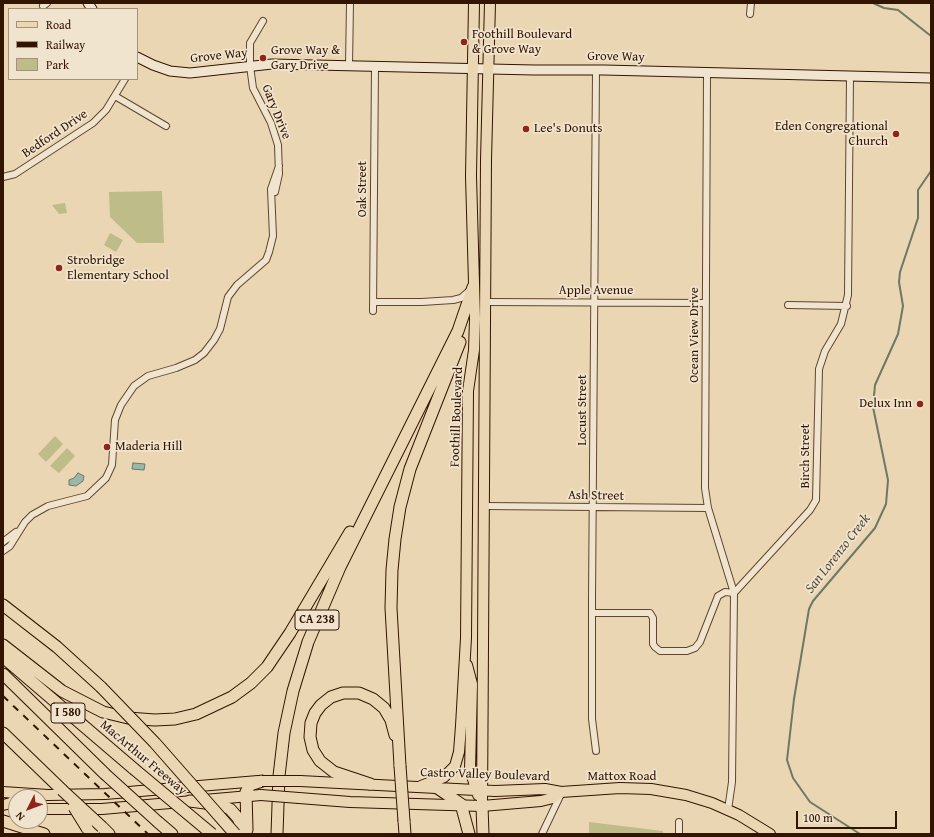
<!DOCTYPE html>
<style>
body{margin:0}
#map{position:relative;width:934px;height:837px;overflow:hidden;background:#ead6b3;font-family:"Gentium Book Plus",serif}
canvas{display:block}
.frame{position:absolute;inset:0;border:4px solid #321500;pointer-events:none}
.legend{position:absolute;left:8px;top:8px;width:130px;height:72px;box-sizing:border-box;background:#f1e4ce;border:1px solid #a5917c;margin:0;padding:5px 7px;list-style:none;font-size:12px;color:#321500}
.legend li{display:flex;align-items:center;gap:8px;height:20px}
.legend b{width:20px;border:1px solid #a5917c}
.north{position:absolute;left:8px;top:789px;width:40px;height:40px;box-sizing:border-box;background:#f1e4ce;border:1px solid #a5917c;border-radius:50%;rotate:228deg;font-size:11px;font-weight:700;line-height:16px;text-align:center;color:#321500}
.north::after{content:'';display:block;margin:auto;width:14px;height:18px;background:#8f2418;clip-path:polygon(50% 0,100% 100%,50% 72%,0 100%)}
.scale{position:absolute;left:796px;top:811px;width:101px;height:18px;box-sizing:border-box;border:2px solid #321500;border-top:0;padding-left:5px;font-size:12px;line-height:14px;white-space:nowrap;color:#321500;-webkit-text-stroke:3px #f1e4ce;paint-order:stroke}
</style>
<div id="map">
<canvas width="934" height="837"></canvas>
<div class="frame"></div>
<ul class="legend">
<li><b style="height:5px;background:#ead6b3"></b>Road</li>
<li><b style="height:5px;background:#321500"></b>Railway</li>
<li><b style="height:11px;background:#bebc88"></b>Park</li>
</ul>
<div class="north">N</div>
<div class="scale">100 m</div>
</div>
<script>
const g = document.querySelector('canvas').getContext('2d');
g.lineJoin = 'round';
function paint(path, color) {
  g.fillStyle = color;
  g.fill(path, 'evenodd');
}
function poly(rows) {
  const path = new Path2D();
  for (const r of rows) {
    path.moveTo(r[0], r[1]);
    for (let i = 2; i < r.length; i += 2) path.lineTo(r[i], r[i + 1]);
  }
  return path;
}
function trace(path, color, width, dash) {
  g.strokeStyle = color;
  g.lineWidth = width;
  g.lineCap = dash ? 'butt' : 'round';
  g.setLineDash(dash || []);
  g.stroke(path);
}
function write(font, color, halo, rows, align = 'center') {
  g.font = font + ' "Gentium Book Plus",serif';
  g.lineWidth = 3.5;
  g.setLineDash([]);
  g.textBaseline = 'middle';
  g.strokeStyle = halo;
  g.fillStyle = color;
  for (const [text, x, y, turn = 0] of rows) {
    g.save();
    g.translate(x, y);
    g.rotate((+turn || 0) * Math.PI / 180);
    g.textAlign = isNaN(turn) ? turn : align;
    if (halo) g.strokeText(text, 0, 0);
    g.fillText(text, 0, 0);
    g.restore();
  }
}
const green = poly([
 [162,191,164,243,137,243,110,217,109,192],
 [65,203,67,213,59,214,52,205],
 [110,233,123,240,116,252,104,245],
 [55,436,63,444,46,462,38,454],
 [67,448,75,456,59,473,50,466],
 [589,822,663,831,663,834,550,834,589,834]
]);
const water = poly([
 [133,463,145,464,144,470,132,469,133,463],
 [78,473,84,476,83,481,76,486,69,485,69,480,74,478,78,473]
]);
const stream = poly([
 [873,3,884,8,898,10,931,36],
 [860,834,810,802,793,778,787,760,794,699,809,609,813,601,875,528,886,504,888,480,873,407,875,385,898,334,903,306,899,282,900,272,918,218,918,190,931,171]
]);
const street = poly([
 [43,6,47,3],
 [750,14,751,3],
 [263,21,250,43,250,66,253,88,271,123,278,145,279,174,275,192],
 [349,66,350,3],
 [707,73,705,488,708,508,734,593,732,782,728,810],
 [115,96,166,126],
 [3,177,15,174,93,123,106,110,125,79],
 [373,302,422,302,453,300,461,298,469,291],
 [486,302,706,303],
 [788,305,847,306],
 [373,311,375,66],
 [484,506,708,508],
 [3,542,16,532],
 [3,551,10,546,25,522,32,515,48,506,87,496,106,478,112,465,115,420,121,405,134,386,148,376,176,368,195,360,204,353,214,340,220,329,228,297,237,285,266,260,269,252,273,236,271,189,279,166],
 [734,593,810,510,816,500,819,369,825,351,841,324,848,295,850,77],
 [593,613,650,613,653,618,653,644,655,647,660,651,687,651,695,648,700,642,718,596,725,592,734,593],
 [596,751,592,719,592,599,596,70],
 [542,834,561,794],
 [679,834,679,822]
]);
const secondary = poly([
 [88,3,92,9],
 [137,57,153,65,170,71,190,73,272,64,534,70,604,70,931,78]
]);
const primary = poly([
 [467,665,472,684,470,770,478,795],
 [300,781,495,791,545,789,561,792,620,788,651,789,686,795,712,803,739,815,770,834],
 [421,786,444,777,455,766,459,752,461,726,466,638,468,391,474,350,475,319,471,176,474,3],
 [3,792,48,795,105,794,258,781],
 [299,798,350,802,482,806,541,801,553,798,561,792],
 [3,805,11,803,16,799],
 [482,806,486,160,490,3],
 [40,809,102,809,261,795]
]);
const highway = poly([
 [3,605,57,647,101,687],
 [3,645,62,691,103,712,128,718,155,720,175,719,196,714,232,697,251,683,267,667,290,633,350,532],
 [3,657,134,769],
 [3,674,105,774],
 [3,733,62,790],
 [400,766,391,608,392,570,395,539,400,507,410,469,460,342],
 [370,784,334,772,320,761,313,750,310,737,311,723,315,713,321,705,331,697,343,693,359,693,373,699,384,708,391,720,395,735],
 [436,787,461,804,469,834],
 [190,801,220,805,230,809,238,818,244,834],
 [482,806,483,834],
 [3,821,44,834],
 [404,821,405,834],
 [158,822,172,834],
 [102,827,109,834],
 [87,828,94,834],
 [247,830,246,792,250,785,262,781],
 [277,834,279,776,284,733,293,691,308,642,340,567,458,331,473,287]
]);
const rail = poly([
 [3,696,148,834]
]);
const primaryBridge = poly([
 [262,781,300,781],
 [261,795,299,798]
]);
const highwayBridge = poly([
 [101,687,155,743,235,834],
 [400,766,404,821],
 [134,769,212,834],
 [105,774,158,822],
 [62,790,102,827],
 [74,807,87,828]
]);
const markers = [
 [464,42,4,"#8f2418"],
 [263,58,4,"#8f2418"],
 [526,129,4,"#8f2418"],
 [896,134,4,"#8f2418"],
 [59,268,4,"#8f2418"],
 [920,404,4,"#8f2418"],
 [107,447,4,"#8f2418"]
];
const shields = [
 [317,620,44],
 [68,713,34]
];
const shieldNames = [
 ["CA 238",317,620],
 ["I 580",68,713]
];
const poiNames = [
 ["Foothill Boulevard",472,35],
 ["& Grove Way",472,50],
 ["Grove Way &",271,51],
 ["Gary Drive",271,66],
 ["Eden Congregational",888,127,"right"],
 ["Church",888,142,"right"],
 ["Lee's Donuts",534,129],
 ["Strobridge",67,261],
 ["Elementary School",67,276],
 ["Delux Inn",912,404,"right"],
 ["Maderia Hill",115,447]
];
const streetNames = [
 ["Grove Way",219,56,-6],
 ["Grove Way",616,57,1],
 ["Gary Drive",276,112,68],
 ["Bedford Drive",55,134,-34],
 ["Oak Street",363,189,-90],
 ["Apple Avenue",596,291],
 ["Ocean View Drive",695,335,-90],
 ["Locust Street",583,410,-90],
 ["Foothill Boulevard",457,417,-88],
 ["Birch Street",806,456,-90],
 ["Ash Street",596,496,1],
 ["MacArthur Freeway",143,758,40],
 ["Castro Valley Boulevard",485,775,2],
 ["Mattox Road",622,777]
];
const waterNames = [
 ["San Lorenzo Creek",838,554,-52]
];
paint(green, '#bebc88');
paint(water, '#98b9a9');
trace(water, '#6f7765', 1);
trace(stream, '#6f7765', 2);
trace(street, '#60452d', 8);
trace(secondary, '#321500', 11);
trace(primary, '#321500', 12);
trace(highway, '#321500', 13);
trace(street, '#f1e4ce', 6);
trace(secondary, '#f1e4ce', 9);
trace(primary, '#ead6b3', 10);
trace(highway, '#ead6b3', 11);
trace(rail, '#321500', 2, [7, 7]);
trace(primaryBridge, '#321500', 12, []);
trace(highwayBridge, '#321500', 13, []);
trace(primaryBridge, '#ead6b3', 10);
trace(highwayBridge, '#ead6b3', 11);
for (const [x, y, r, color] of markers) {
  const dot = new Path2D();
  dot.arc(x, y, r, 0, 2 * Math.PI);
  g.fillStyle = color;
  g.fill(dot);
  trace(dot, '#f1e4ce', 1.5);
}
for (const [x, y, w] of shields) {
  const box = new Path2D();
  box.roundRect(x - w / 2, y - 10, w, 20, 3);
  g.fillStyle = '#f1e4ce';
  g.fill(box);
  trace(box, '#321500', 1);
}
write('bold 12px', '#321500', null, shieldNames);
write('13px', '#321500', '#f1e4ce', poiNames, 'left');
write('13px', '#321500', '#f1e4ce', streetNames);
write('italic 14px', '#564e3b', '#f1e4ce', waterNames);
</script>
